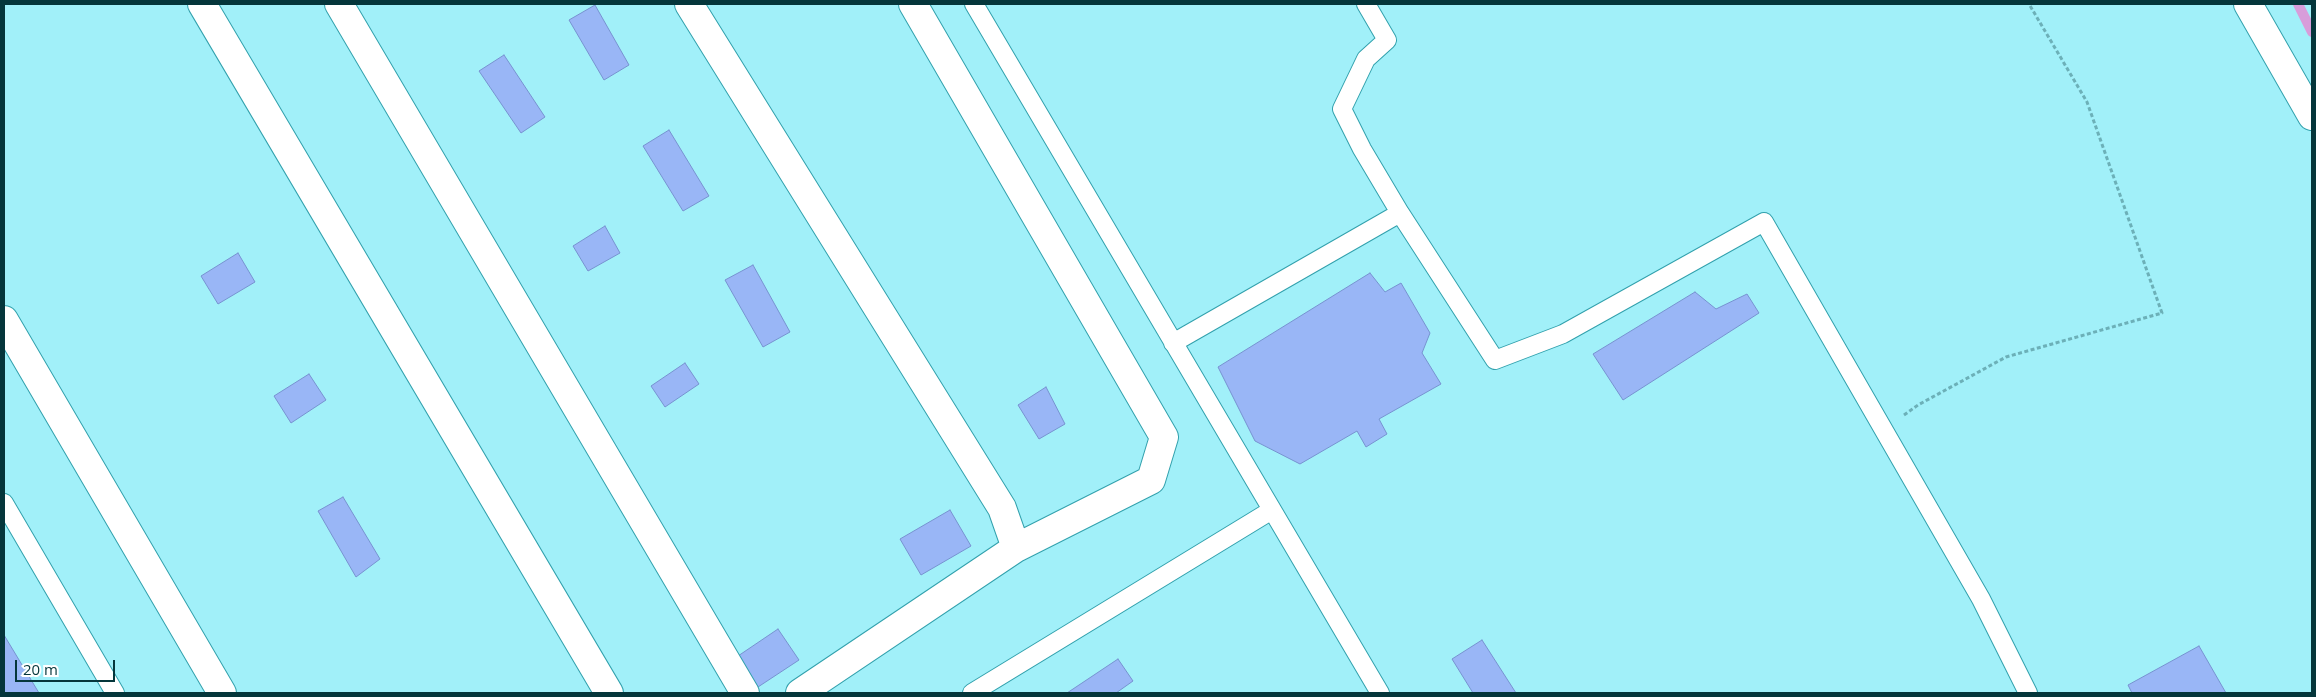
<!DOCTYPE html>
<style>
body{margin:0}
#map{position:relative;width:2316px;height:697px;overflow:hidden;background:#a1f0f9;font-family:"Open Sans",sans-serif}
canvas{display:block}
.frame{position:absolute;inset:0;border:5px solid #05363b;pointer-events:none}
.scale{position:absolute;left:15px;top:660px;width:100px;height:22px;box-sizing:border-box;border:2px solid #05363b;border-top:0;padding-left:6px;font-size:15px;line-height:18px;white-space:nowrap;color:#05363b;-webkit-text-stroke:4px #fff;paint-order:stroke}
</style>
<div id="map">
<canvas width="2316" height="697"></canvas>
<div class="frame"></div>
<div class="scale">20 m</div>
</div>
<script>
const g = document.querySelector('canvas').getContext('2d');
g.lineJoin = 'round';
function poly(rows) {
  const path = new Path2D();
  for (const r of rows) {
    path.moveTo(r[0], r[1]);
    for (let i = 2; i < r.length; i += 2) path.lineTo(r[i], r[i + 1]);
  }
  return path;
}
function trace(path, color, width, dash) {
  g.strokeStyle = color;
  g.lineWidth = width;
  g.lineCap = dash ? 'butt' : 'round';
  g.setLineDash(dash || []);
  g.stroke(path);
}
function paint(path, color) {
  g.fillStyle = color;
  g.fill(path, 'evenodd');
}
const stream = poly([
 [2298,4,2312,32]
]);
const building = poly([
 [595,5,629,65,604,80,569,20,595,5],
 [504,55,545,117,521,133,479,71,504,55],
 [669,130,709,196,683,211,643,146,669,130],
 [605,226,620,253,588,271,573,246,605,226],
 [238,253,255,282,218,304,201,276,238,253],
 [753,265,790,332,763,347,725,280,753,265],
 [1370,273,1385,292,1401,283,1430,333,1422,353,1441,384,1379,419,1387,434,1366,447,1357,431,1300,464,1255,441,1218,367,1370,273],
 [1695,292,1716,309,1747,294,1759,313,1623,400,1593,354,1695,292],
 [685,363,699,384,665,407,651,386,685,363],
 [309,374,326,400,291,423,274,396,309,374],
 [1046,387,1065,424,1039,439,1018,405,1046,387],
 [343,497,380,559,356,577,318,511,343,497],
 [950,510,971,546,921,575,900,539,950,510],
 [778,629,799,660,758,687,738,656,778,629],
 [4,635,39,693,4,693,4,635],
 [1482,640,1516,693,1473,693,1452,659,1482,640],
 [2199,646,2226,693,2132,693,2128,685,2199,646],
 [1118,659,1133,681,1116,693,1067,693,1118,659]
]);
const path = poly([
 [1904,415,1918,405,2006,357,2162,313,2087,102,2029,4]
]);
const service = poly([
 [974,4,1380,693],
 [1366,4,1387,40,1366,59,1342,109,1362,149,1400,213],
 [1173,343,1400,213,1495,360,1563,334,1764,222,1981,599,2028,693],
 [4,503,115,693],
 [972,693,1272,510]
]);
const minor = poly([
 [202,4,609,693],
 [339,4,745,693],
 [689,4,1002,508,1016,548,1151,480,1164,437,913,4],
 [2248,4,2312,116],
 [4,320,222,693],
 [800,693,1016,548]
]);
trace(stream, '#d89dda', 10);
paint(building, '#99b6f6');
trace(building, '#7792d0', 1);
trace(service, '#32a1ad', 20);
trace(minor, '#32a1ad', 30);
trace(path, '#6cb0b8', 3, [4, 2.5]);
trace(service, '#fff', 18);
trace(minor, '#fff', 28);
</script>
